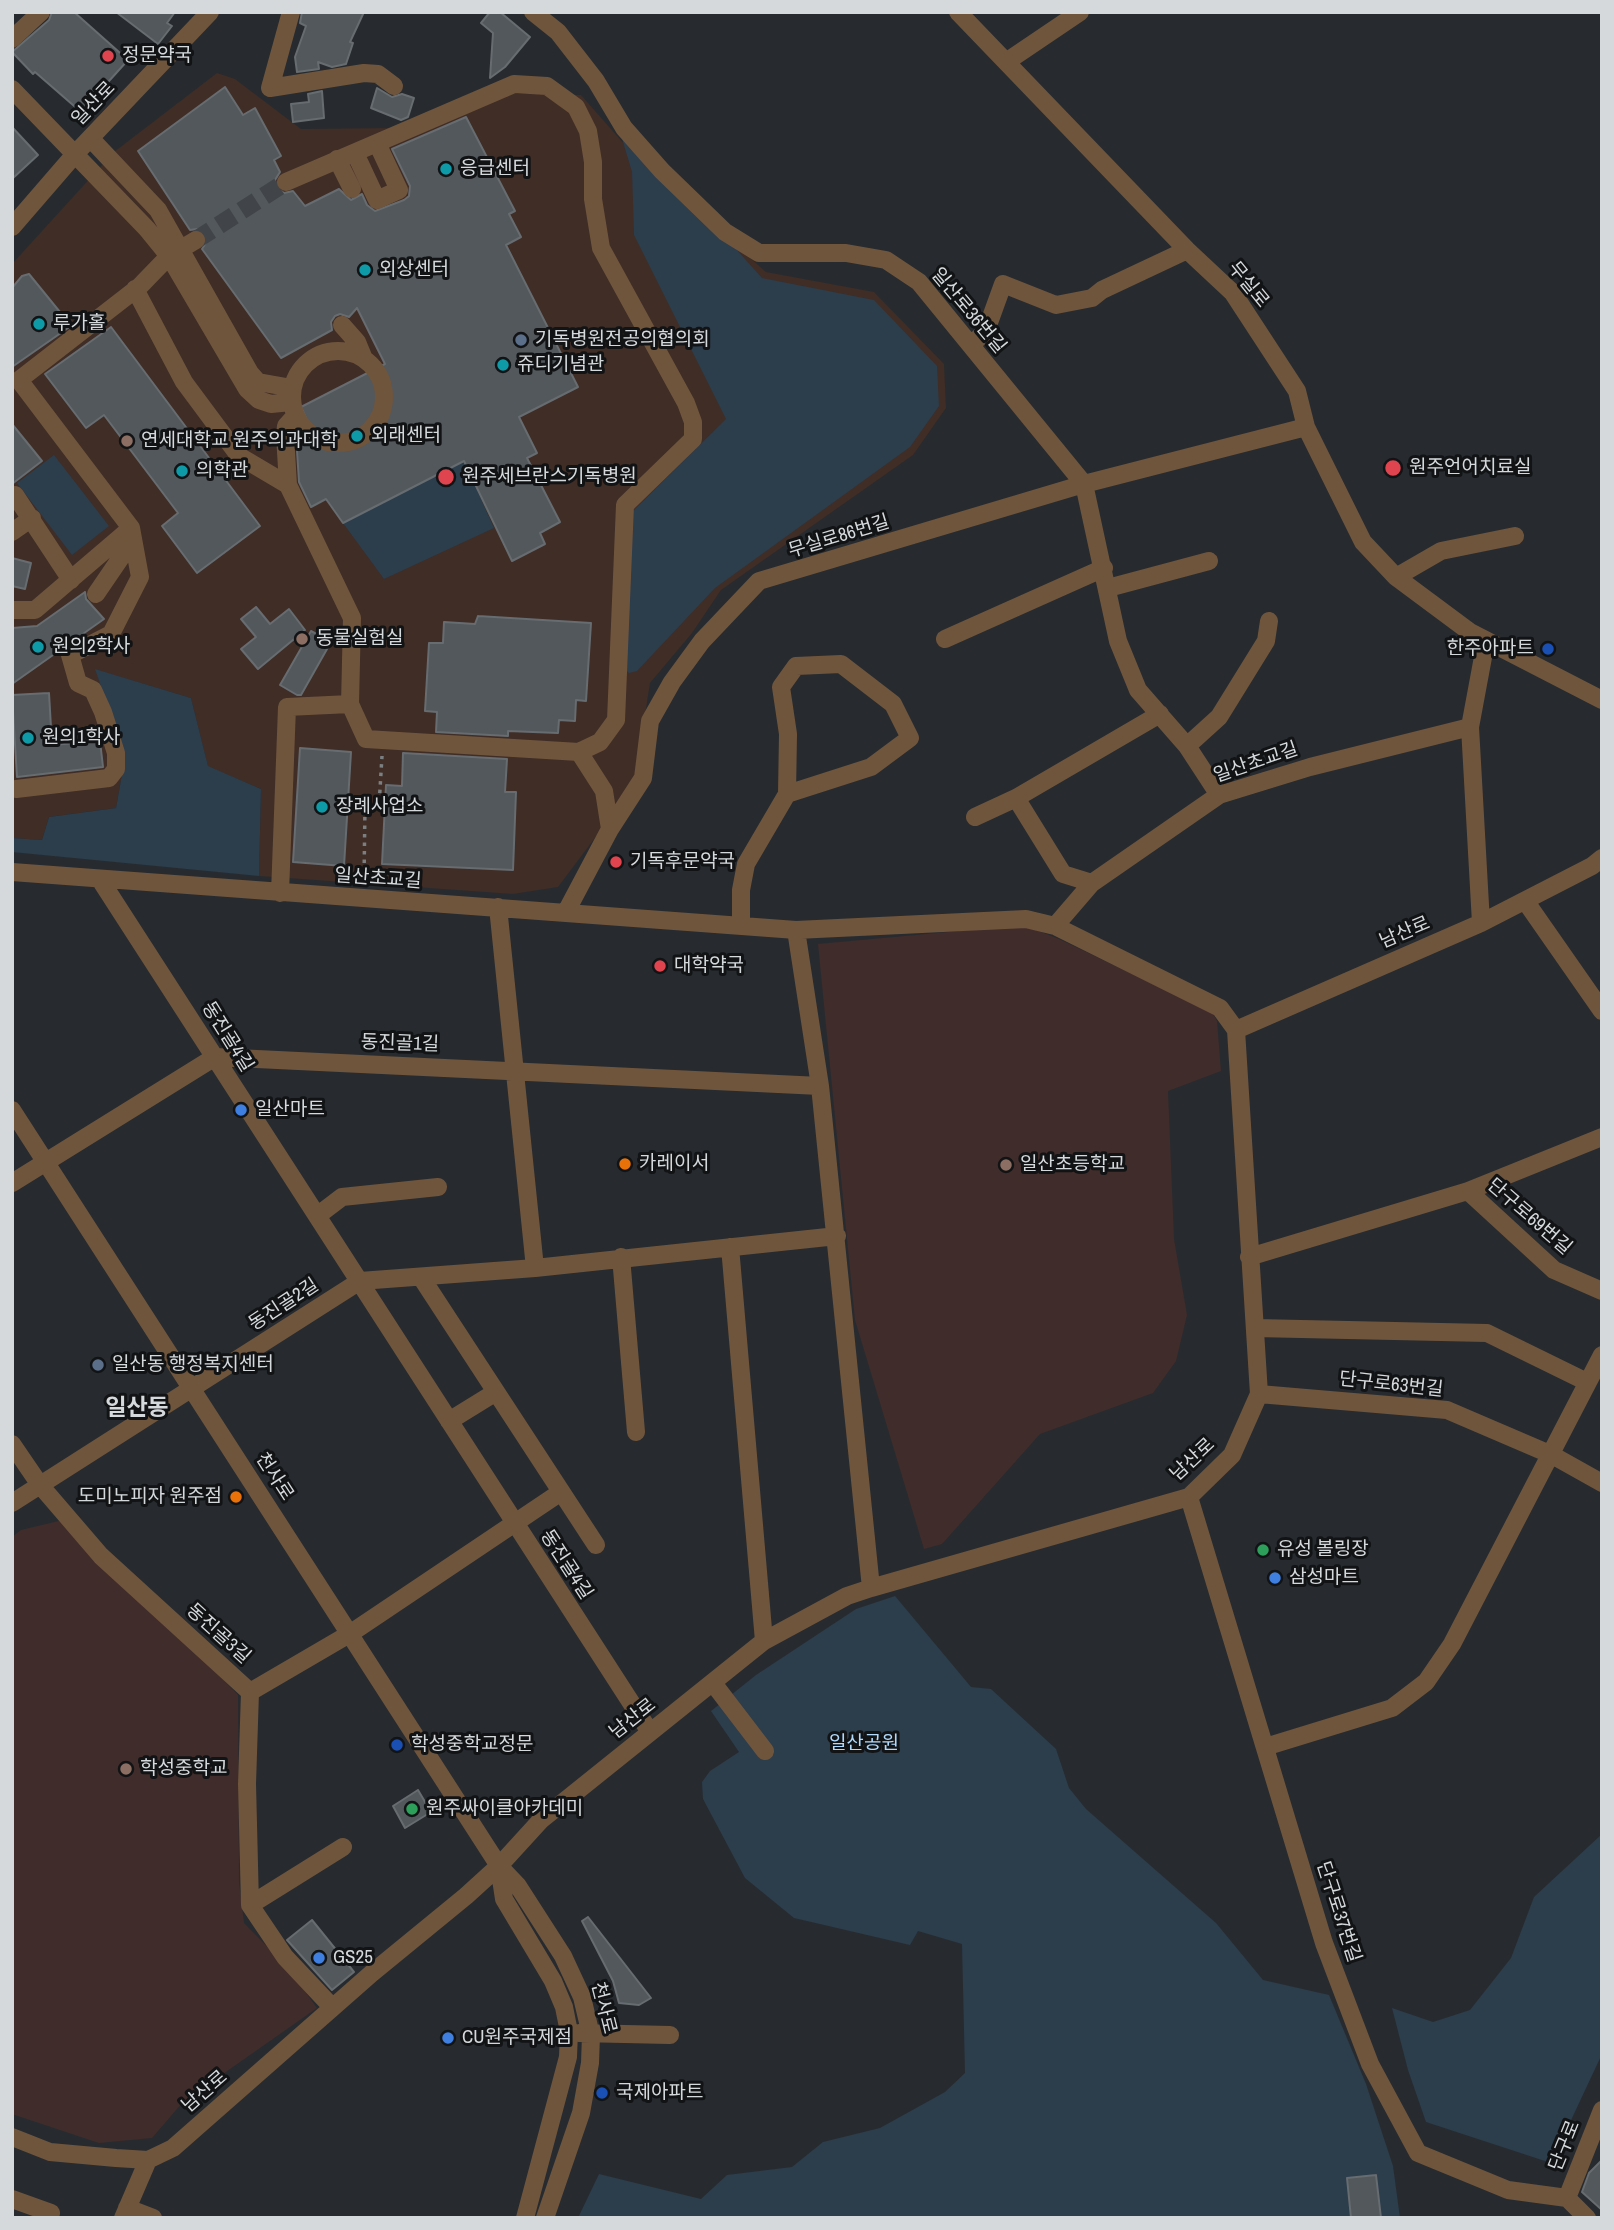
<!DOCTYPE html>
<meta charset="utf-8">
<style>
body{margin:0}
#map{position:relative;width:1614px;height:2230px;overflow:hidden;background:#272b2f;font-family:"Archivo Narrow",sans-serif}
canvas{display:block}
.frame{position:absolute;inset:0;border:14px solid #d6d9dc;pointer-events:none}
</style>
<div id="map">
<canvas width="1614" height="2230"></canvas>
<div class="frame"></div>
</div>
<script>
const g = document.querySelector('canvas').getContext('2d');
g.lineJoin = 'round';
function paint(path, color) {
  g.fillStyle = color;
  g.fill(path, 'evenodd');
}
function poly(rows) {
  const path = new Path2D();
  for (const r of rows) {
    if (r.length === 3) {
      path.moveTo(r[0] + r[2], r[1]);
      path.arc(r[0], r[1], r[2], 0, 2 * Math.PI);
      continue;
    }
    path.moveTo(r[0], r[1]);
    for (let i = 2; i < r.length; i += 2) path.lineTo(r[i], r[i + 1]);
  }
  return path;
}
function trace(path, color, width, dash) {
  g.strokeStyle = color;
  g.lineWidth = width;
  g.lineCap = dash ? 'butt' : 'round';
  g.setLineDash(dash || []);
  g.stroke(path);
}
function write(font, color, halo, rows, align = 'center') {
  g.font = font + ' "Archivo Narrow","Noto Sans KR",sans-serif';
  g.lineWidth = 6;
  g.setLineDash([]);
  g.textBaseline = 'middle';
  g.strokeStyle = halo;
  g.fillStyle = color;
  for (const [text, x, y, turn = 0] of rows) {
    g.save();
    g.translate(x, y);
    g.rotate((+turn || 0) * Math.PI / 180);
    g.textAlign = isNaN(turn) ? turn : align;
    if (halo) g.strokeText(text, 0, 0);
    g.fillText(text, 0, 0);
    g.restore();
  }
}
const education = poly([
 [1024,925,1059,939,1212,1012,1217,1021,1221,1071,1168,1091,1174,1239,1187,1315,1176,1361,1153,1393,1040,1434,942,1544,924,1549,855,1320,818,944],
 [67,1519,238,1695,239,1883,244,1923,288,1968,317,2008,183,2102,152,2138,99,2143,12,2114,12,1537,21,1530]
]);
const medical = poly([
 [217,73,235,79,301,129,394,128,495,93,581,95,633,154,766,272,874,292,944,364,946,408,913,455,721,590,692,633,650,683,634,786,558,887,513,894,259,876,261,789,208,767,191,698,96,670,125,757,116,808,49,817,42,840,12,838,12,264,114,152]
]);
const green = poly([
 [620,132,646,149,762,278,874,300,937,366,939,406,910,447,715,588,637,671,629,673,622,667,633,511,726,419,634,235,632,172],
 [54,455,109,526,72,555,17,483],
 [464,461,494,528,384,579,343,523],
 [95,669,191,698,208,766,261,789,259,876,12,852,12,838,42,840,49,817,116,808,125,757],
 [895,1596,971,1687,991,1689,1056,1749,1069,1788,1086,1809,1216,1923,1263,1980,1329,1995,1366,2084,1393,2166,1400,2218,578,2218,599,2174,701,2199,727,2175,792,2167,823,2142,880,2128,945,2092,965,2073,962,1944,918,1931,910,1945,794,1918,745,1878,703,1799,702,1782,710,1771,739,1752,711,1711,756,1675,856,1609],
 [1602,1834,1602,2054,1551,2163,1426,2122,1408,2070,1392,2008,1433,2022,1470,2010,1511,1958,1534,1897]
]);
const building = poly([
 [52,12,74,12,128,60,81,112,35,72,33,74,12,52,49,20,52,12],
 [116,12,175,12,167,23,172,26,158,44,116,12],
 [302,12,364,12,350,42,353,43,346,64,332,67,318,62,319,69,297,72,295,57,306,26,300,23,302,12],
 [490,12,500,12,530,37,505,67,490,78,493,33,481,23,490,12],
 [225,87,243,115,255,108,281,156,274,160,280,172,275,180,276,187,284,193,293,191,305,206,339,189,351,200,362,194,367,205,375,211,404,200,409,196,410,186,392,149,466,117,515,211,509,214,521,237,506,245,578,387,519,417,537,453,527,458,560,522,540,533,545,544,512,561,464,461,343,523,326,499,311,507,299,482,296,435,306,418,301,407,385,364,357,308,349,317,340,314,335,316,331,322,332,330,281,358,202,249,207,241,205,234,197,229,190,230,138,151,225,87],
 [377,88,392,97,402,94,414,98,408,117,401,120,371,108,377,88],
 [322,91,324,118,293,122,291,104,309,102,308,94,322,91],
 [12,127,38,155,12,179,12,127],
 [29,274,64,317,68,328,12,367,12,288,22,276,29,274],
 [111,327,260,526,197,573,162,526,178,513,104,415,86,428,45,374,111,327],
 [12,424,42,461,12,484,12,424],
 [12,558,31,563,25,589,12,586,12,558],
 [85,592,86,599,104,619,12,684,12,628,37,626,85,592],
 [256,607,270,624,289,609,305,630,258,669,241,649,256,637,241,619,256,607],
 [478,616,591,623,586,701,576,700,575,721,559,720,558,733,508,731,508,736,436,732,437,712,425,711,429,643,443,643,444,622,475,624,478,616],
 [311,631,331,642,301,695,297,695,280,685,311,631],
 [49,693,52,745,100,741,103,767,17,777,12,695,49,693],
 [300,748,351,752,344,866,293,862,300,748],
 [403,753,507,759,505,792,516,792,513,870,382,864,386,785,402,786,403,753],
 [418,1790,431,1812,405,1828,393,1806,418,1790],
 [588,1917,651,1998,639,2005,619,2003,613,1981,582,1921,588,1917],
 [312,1920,354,1972,332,1990,287,1940,312,1920],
 [1602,2160,1602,2210,1582,2192,1589,2173,1602,2160],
 [1376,2175,1381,2218,1351,2218,1347,2178,1376,2175]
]);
const minorTunnel = poly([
 [196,240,286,182]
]);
const path = poly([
 [364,880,365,805,379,806,382,756]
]);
const minor = poly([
 [291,12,270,88,364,73,378,74,394,86],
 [533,12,558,32,596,81,624,128,662,171,725,232,759,253,846,253,886,260,919,282,1084,484,1118,641,1138,690,1187,746,1219,795],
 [958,12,1187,250,1233,293,1297,391,1306,427,1363,542,1396,577,1470,632,1602,700],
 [12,39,41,12],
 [1006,62,1080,12],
 [12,89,147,229,169,256,247,389,259,400,271,404,291,402],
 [91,139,158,210,250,373,258,382,292,388],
 [355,153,377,200,399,190,377,143],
 [337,159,352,189],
 [12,227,76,153,210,12],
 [135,289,184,382,239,456,288,485,352,618,350,704,366,739,579,752,600,742,616,720,625,505,693,439,693,422,686,403,601,248,593,199,593,162,588,131,576,107,547,86,514,84,286,182],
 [342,325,357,342,364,359],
 [971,345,986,331,1003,284,1056,305,1092,298,1102,290,1187,250],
 [338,397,46],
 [288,485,285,435,286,426,295,416],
 [15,495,71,580],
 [12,532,32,518],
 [1396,577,1441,551,1515,536],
 [1108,588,1209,561],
 [96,594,124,553,134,546],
 [12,610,35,610,131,528],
 [945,639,1104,568],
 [1187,746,1219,717,1266,641,1269,621],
 [579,752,604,791,610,829],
 [16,789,109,778,116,769,116,753,103,712,93,690,78,683,70,655,111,634,140,577,131,528,19,380,140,286,169,256,196,240],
 [1016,798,1063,874,1092,883],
 [975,817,1016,798,1160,714],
 [12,872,796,930,1026,919,1055,926,1220,1008,1236,1030],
 [101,881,650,1732],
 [280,893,287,707,350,704],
 [1526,902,1602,1011],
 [498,907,535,1268],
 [566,912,610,829,643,778,650,721,672,682,702,641,759,581,1084,484,1306,427],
 [1481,923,1470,727,1486,641],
 [741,925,741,890,746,864,787,794,788,734,781,687,796,666,841,664,893,704,910,738,871,767,787,794],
 [1055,926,1092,883,1219,795,1310,767,1470,727],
 [796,930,820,1086,871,1588],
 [1236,1030,1481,923,1592,866,1602,858],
 [12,1110,499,1866,518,1886,563,1956,582,1997,591,2035,590,2063,581,2113,545,2218],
 [12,1183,215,1057,820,1086],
 [1468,1191,1554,1270,1602,1291],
 [317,1216,342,1197,438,1187],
 [730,1247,764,1641],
 [621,1257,636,1432],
 [1249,1257,1468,1191,1602,1137],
 [421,1277,596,1545],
 [1255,1328,1487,1333,1587,1382],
 [1259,1394,1447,1410,1552,1455,1602,1483],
 [449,1421,496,1392],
 [12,1444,40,1485,101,1556,250,1692,247,1784,250,1905,285,1957,332,2007],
 [1189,1497,1324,1943,1370,2064,1418,2153,1508,2190,1567,2198,1587,2218],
 [12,1503,360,1281,535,1268,837,1236],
 [713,1683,765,1751],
 [250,1692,351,1633,561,1492],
 [1265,1747,1392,1708,1426,1682,1452,1644,1602,1355],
 [499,1866,504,1899,553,1981,564,2007,569,2032,568,2057,525,2218],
 [250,1905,343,1847],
 [579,2033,670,2035],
 [12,2137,50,2152,116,2158,148,2160,173,2148,372,1973,466,1896,499,1866,541,1820,764,1641,847,1596,871,1588,1189,1497,1232,1455,1259,1394,1236,1030],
 [1567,2198,1602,2110],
 [12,2199,51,2213,49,2218],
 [127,2208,153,2218],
 [123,2218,148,2160]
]);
const markers = [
 [108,56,7,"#e0444e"],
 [446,169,7,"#0f9aa8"],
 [365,270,7,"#0f9aa8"],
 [39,324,7,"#0f9aa8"],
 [521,340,7,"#5c6f8a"],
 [503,365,7,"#0f9aa8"],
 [357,436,7,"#0f9aa8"],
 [127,441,7,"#8d6e63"],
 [1393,468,9,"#e0444e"],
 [182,471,7,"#0f9aa8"],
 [446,477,9,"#e0444e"],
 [302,639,7,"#8d6e63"],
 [38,647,7,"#0f9aa8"],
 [1548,649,7,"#1a4fb4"],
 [28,738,7,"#0f9aa8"],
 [322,807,7,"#0f9aa8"],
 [616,862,7,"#e0444e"],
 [660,966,7,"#e0444e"],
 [241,1110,7,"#3f7fe0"],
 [625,1164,7,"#e8710a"],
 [1006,1165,7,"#8d6e63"],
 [98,1365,7,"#5c6f8a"],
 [236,1497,7,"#e8710a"],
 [1263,1550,7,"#2e9e5b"],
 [1275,1578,7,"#3f7fe0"],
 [397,1745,7,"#1a4fb4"],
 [126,1769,7,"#8d6e63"],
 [412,1809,7,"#2e9e5b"],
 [319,1958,7,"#3f7fe0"],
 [448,2038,7,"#3f7fe0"],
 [602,2093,7,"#1a4fb4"]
];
const poiNames = [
 ["정문약국",122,56],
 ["응급센터",460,169],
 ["외상센터",379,270],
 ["루가홀",53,324],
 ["기독병원전공의협의회",535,340],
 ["쥬디기념관",517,365],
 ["외래센터",371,436],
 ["연세대학교 원주의과대학",141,441],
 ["원주언어치료실",1409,468],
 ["의학관",196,471],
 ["원주세브란스기독병원",462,477],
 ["동물실험실",316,639],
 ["원의2학사",52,647],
 ["한주아파트",1534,649,"right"],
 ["원의1학사",42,738],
 ["장례사업소",336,807],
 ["기독후문약국",630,862],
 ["대학약국",674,966],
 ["일산마트",255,1110],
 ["카레이서",639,1164],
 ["일산초등학교",1020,1165],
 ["일산동 행정복지센터",112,1365],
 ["도미노피자 원주점",222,1497,"right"],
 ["유성 볼링장",1277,1550],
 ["삼성마트",1289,1578],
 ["학성중학교정문",411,1745],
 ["학성중학교",140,1769],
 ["원주싸이클아카데미",426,1809],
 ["GS25",333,1958],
 ["CU원주국제점",462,2038],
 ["국제아파트",616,2093]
];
const streetNames = [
 ["일산로",94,104,-46],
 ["무실로",1248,285,51],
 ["일산로36번길",968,311,50],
 ["무실로86번길",839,537,-17],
 ["일산초교길",1256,763,-19],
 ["일산초교길",378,879,4],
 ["남산로",1405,933,-23],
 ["동진골4길",227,1037,58],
 ["동진골1길",400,1044,2],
 ["단구로69번길",1529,1217,41],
 ["동진골2길",284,1305,-33],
 ["단구로63번길",1391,1385,6],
 ["남산로",1193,1460,-43],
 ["천사로",274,1477,57],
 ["동진골4길",566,1565,57],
 ["동진골3길",218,1634,42],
 ["남산로",633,1719,-38],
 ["단구로37번길",1338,1912,72],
 ["천사로",603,2008,76],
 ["남산로",205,2092,-41],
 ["단구로",1565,2146,-68]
];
const parkNames = [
 ["일산공원",864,1744]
];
const quarterNames = [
 ["일산동",137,1409]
];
paint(education, '#402c2b');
paint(medical, '#3f2d26');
paint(green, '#2c3d4c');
paint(building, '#52585c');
trace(building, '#676c71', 2);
trace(minorTunnel, '#414549', 18, [18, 9]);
trace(path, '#7b7f82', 3.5, [3.5, 5]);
trace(minor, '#70553d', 18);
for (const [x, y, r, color] of markers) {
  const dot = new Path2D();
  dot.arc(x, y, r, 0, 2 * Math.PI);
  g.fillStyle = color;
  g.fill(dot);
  trace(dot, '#111315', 2.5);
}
write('19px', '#d6d9dc', '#111315', poiNames, 'left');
write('19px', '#d6d9dc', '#111315', streetNames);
write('19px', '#afd9fd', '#111315', parkNames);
write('bold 23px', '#d6d9dc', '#111315', quarterNames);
</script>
